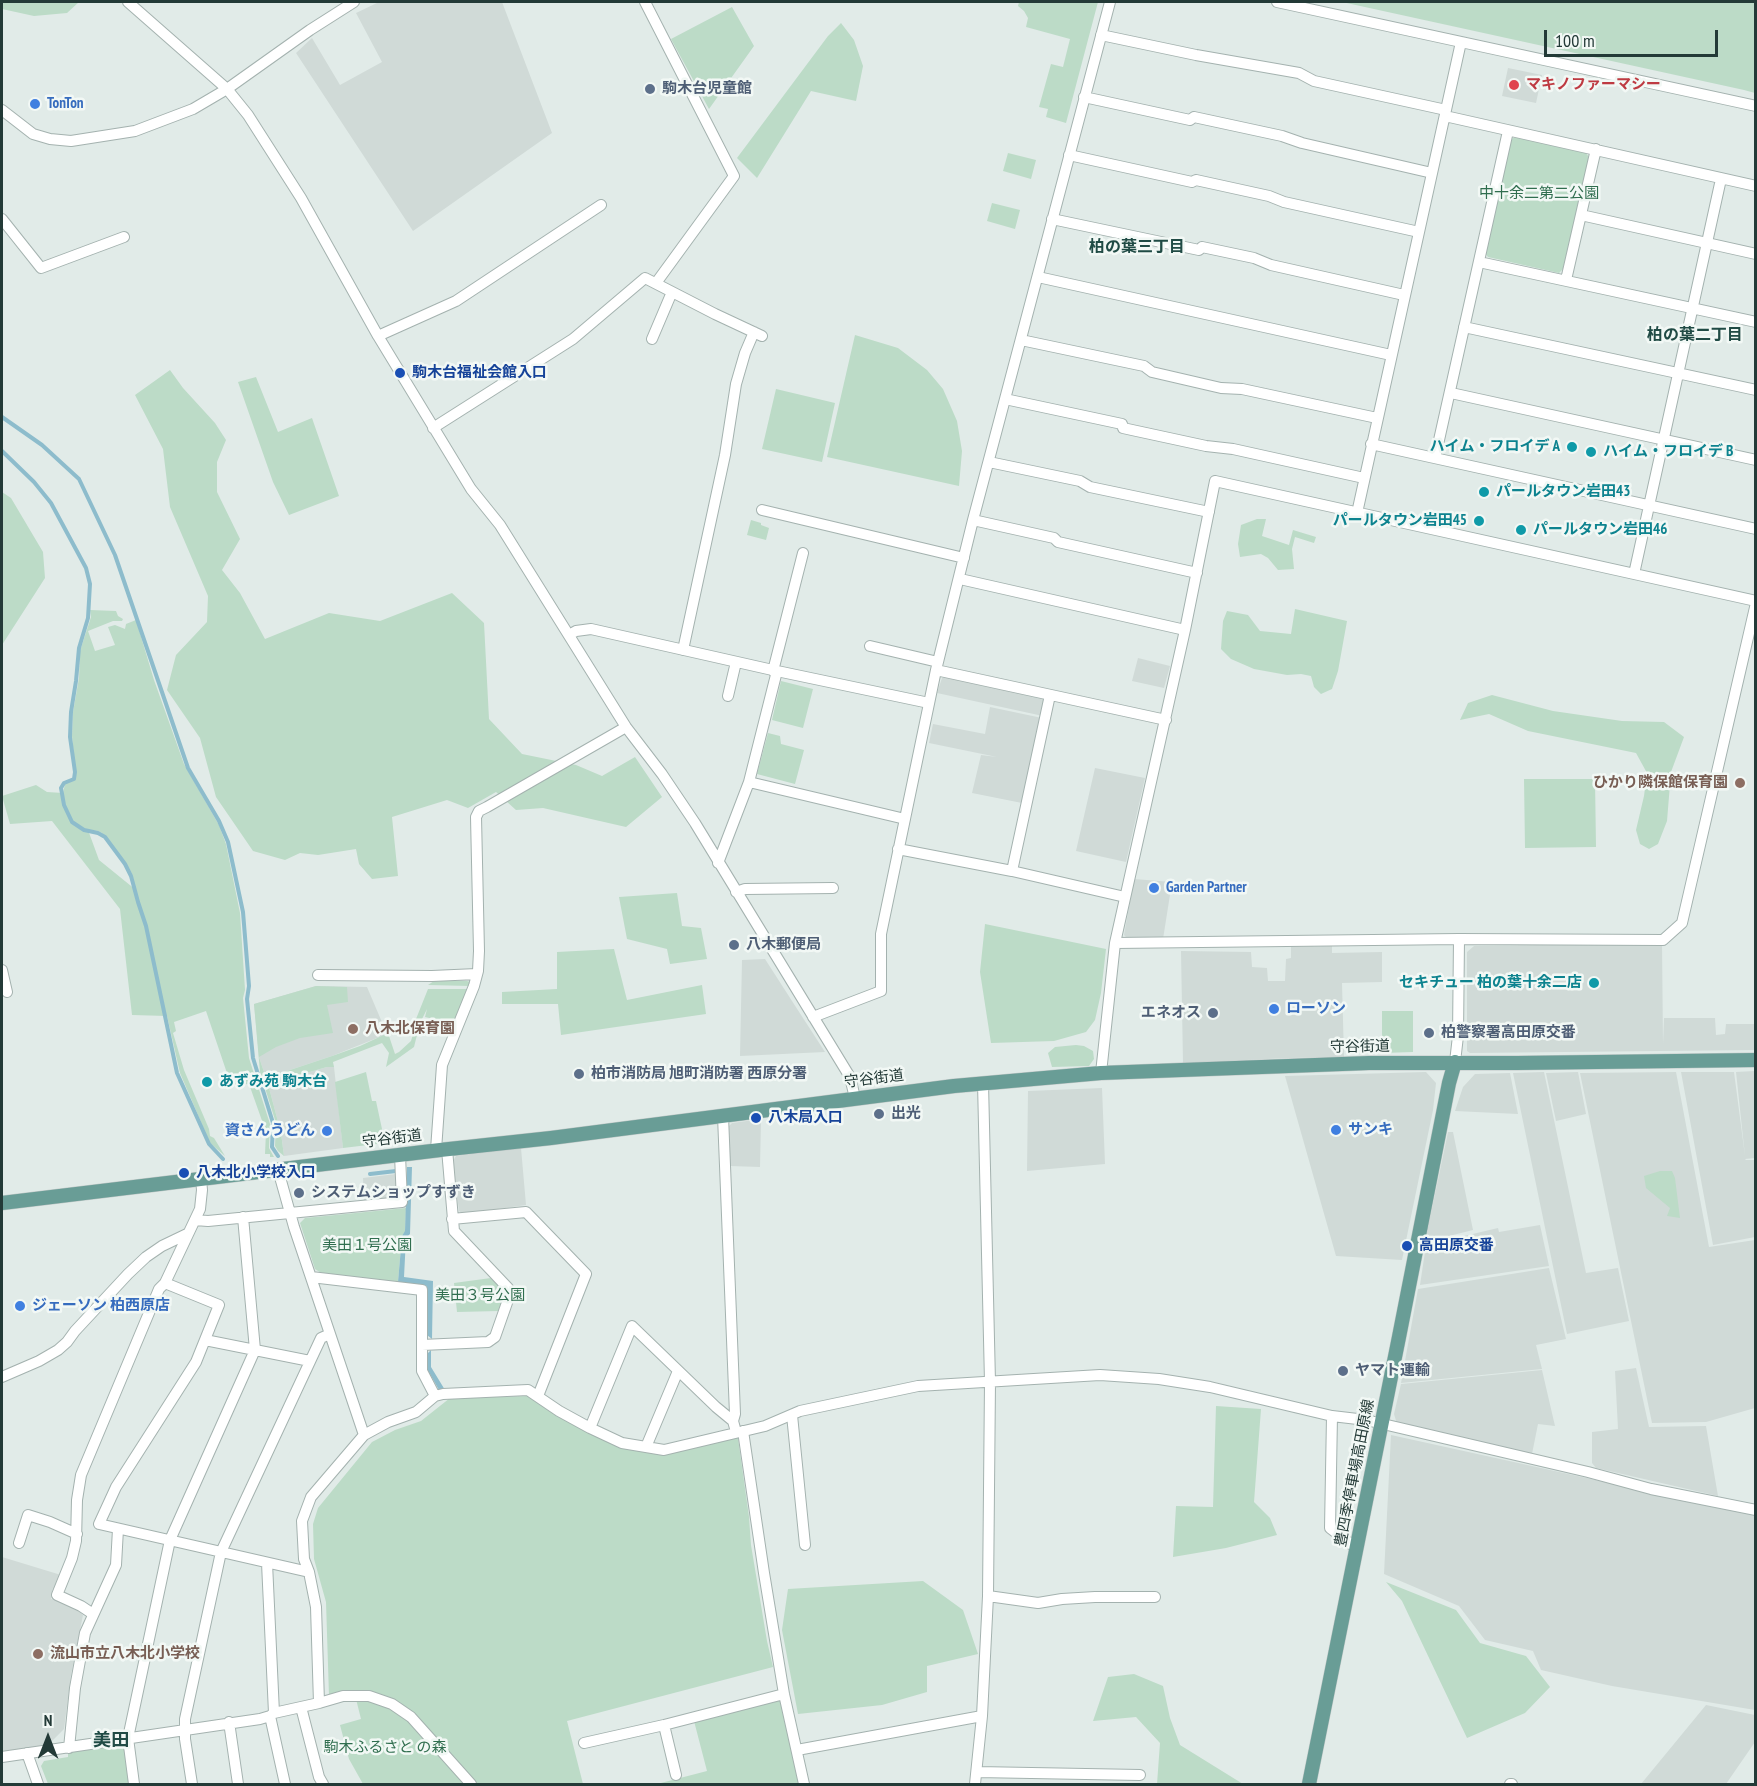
<!DOCTYPE html>
<meta charset="utf-8">
<style>
body{margin:0}
#map{position:relative;width:1757px;height:1786px;overflow:hidden;background:#e1ebe8;font-family:"PT Sans Narrow",sans-serif}
canvas{display:block}
.frame{position:absolute;inset:0;border:3px solid #233a37;pointer-events:none}
.north{position:absolute;left:18px;top:1708px;width:60px;height:60px;-webkit-text-stroke:4px #f2f8f5;paint-order:stroke;rotate:0deg;font-size:16px;font-weight:700;line-height:24px;text-align:center;color:#233a37}
.north::after{content:'';display:block;margin:auto;width:21px;height:27px;background:#233a37;clip-path:polygon(50% 0,100% 100%,50% 72%,0 100%)}
.scale{position:absolute;left:1544px;top:30px;width:174px;height:27px;box-sizing:border-box;border:3px solid #233a37;border-top:0;padding-left:8px;font-size:18px;line-height:21px;white-space:nowrap;color:#233a37;-webkit-text-stroke:4px #f2f8f5;paint-order:stroke}
</style>
<div id="map">
<canvas width="1757" height="1786"></canvas>
<div class="frame"></div>
<div class="north">N</div>
<div class="scale">100 m</div>
</div>
<script>
const g = document.querySelector('canvas').getContext('2d');
g.lineJoin = 'round';
function paint(path, color) {
  g.fillStyle = color;
  g.fill(path, 'evenodd');
}
function poly(rows) {
  const path = new Path2D();
  for (const r of rows) {
    path.moveTo(r[0], r[1]);
    for (let i = 2; i < r.length; i += 2) path.lineTo(r[i], r[i + 1]);
  }
  return path;
}
function trace(path, color, width, dash) {
  g.strokeStyle = color;
  g.lineWidth = width;
  g.lineCap = dash ? 'butt' : 'round';
  g.setLineDash(dash || []);
  g.stroke(path);
}
function write(font, color, halo, rows, align = 'center') {
  g.font = font + ' "PT Sans Narrow","Noto Sans JP",sans-serif';
  g.lineWidth = 5;
  g.setLineDash([]);
  g.textBaseline = 'middle';
  g.strokeStyle = halo;
  g.fillStyle = color;
  for (const [text, x, y, turn = 0] of rows) {
    g.save();
    g.translate(x, y);
    g.rotate((+turn || 0) * Math.PI / 180);
    g.textAlign = isNaN(turn) ? turn : align;
    if (halo) g.strokeText(text, 0, 0);
    g.fillText(text, 0, 0);
    g.restore();
  }
}
const built = poly([
 [379,2,502,2,552,133,413,231,296,53,312,38,340,85,382,62,356,13],
 [1508,68,1542,75,1536,103,1502,96],
 [1138,658,1170,666,1164,688,1132,681],
 [946,676,1037,695,1047,700,1043,716,937,693,942,678],
 [990,707,1042,718,1022,803,972,793,981,755,997,757,929,743,933,724,985,734],
 [1095,768,1145,778,1126,862,1076,851],
 [1134,879,1172,882,1163,939,1128,939,1124,935],
 [1662,943,1663,1044,1664,1018,1715,1018,1716,1035,1725,1034,1726,1024,1755,1024,1755,1050,1470,1053,1467,1051,1467,952,1474,946],
 [1332,946,1332,953,1382,952,1382,982,1342,983,1344,1057,1289,1058,1183,1063,1181,951,1251,952,1252,967,1267,968,1268,981,1285,981,1286,959,1291,958,1291,947],
 [765,959,792,1001,825,1052,740,1056,742,960],
 [316,986,367,987,387,1034,332,1056,266,1078,259,1057,254,1004],
 [327,1067,334,1067,343,1148,284,1156,281,1133,268,1084],
 [1755,1071,1755,1158,1745,1159,1746,1160,1755,1160,1755,1237,1713,1245,1681,1072,1734,1072,1745,1156,1736,1072],
 [1426,1072,1436,1083,1433,1110,1402,1260,1336,1256,1285,1076],
 [1544,1072,1586,1273,1618,1268,1629,1321,1567,1334,1513,1073],
 [1578,1072,1586,1114,1556,1121,1546,1073],
 [1676,1072,1709,1247,1755,1240,1755,1408,1706,1422,1652,1423,1580,1073],
 [1510,1073,1518,1114,1455,1111,1463,1087,1475,1074],
 [1102,1088,1105,1164,1027,1171,1028,1091],
 [761,1119,760,1167,730,1166,729,1126,732,1123],
 [1448,1132,1453,1132,1473,1230,1425,1242],
 [521,1148,526,1205,463,1214,459,1211,453,1161,456,1156],
 [396,1174,396,1194,391,1199,364,1201,363,1178],
 [1540,1225,1549,1266,1420,1285,1426,1245,1498,1228,1499,1232],
 [1549,1268,1566,1339,1536,1345,1542,1369,1401,1383,1418,1289],
 [1636,1368,1649,1427,1706,1426,1718,1496,1596,1468,1592,1463,1592,1432,1618,1429,1615,1371],
 [1542,1370,1555,1426,1538,1424,1532,1454,1397,1424,1394,1414,1401,1384],
 [1391,1435,1755,1515,1755,1710,1612,1686,1541,1670,1533,1651,1485,1640,1459,1606,1384,1574],
 [2,1557,61,1575,56,1588,53,1588,51,1599,70,1604,83,1615,71,1675,64,1729,49,1744,2,1753],
 [1706,1705,1755,1715,1755,1742,1726,1784,1641,1784]
]);
const green = poly([
 [2,2,79,2,67,13,34,16,2,9],
 [1019,2,1098,2,1066,123,1046,117,1048,109,1039,107,1051,64,1063,67,1070,39,1026,27,1028,18,1024,11,1018,6],
 [1342,2,1755,2,1755,93,1744,90],
 [732,7,754,46,709,109,671,39],
 [841,23,854,40,863,66,856,101,811,91,757,178,737,158,828,36],
 [1515,137,1585,152,1589,157,1563,269,1559,273,1488,257,1485,253,1510,140],
 [1008,153,1036,160,1031,179,1003,171],
 [992,203,1020,210,1015,229,987,221],
 [855,335,898,348,927,370,943,389,957,421,962,451,959,486,827,457],
 [170,370,183,388,215,423,226,440,217,462,217,492,240,539,222,570,240,593,265,639,329,613,380,621,452,593,484,623,489,719,522,754,576,765,602,776,635,757,662,797,626,827,543,808,516,810,496,792,468,808,447,800,392,817,398,876,372,879,359,864,356,849,318,855,300,853,285,860,253,851,216,797,200,738,167,690,176,655,207,622,208,596,170,507,163,449,135,395],
 [256,377,278,432,312,418,339,496,289,515,273,482,238,382],
 [776,389,835,403,822,462,762,449],
 [2,492,11,498,43,552,45,578,2,645],
 [1257,519,1266,519,1262,536,1289,545,1293,530,1316,537,1314,543,1295,537,1292,549,1294,569,1278,570,1268,558,1261,554,1240,557,1238,544,1241,525],
 [751,520,761,523,761,525,769,528,766,540,747,535],
 [1295,609,1347,621,1338,671,1332,689,1321,694,1314,687,1311,676,1301,674,1287,675,1254,669,1231,659,1221,649,1223,621,1227,611,1248,615,1260,631,1291,634],
 [90,610,116,611,118,616,123,619,122,621,113,621,88,631,95,651,115,645,108,627,115,625,125,629,126,624,136,620,154,680,184,764,219,825,226,844,240,913,245,990,243,998,249,1058,270,1124,269,1148,274,1157,270,1157,270,1154,265,1154,266,1132,249,1084,231,1085,206,1011,174,1022,176,1031,173,1033,184,1070,209,1129,210,1136,214,1138,225,1156,210,1143,180,1073,167,1016,132,1015,120,909,52,821,10,824,2,796,36,785,47,792,63,793,65,784,76,777,72,736,73,712,79,678,80,651,91,617],
 [88,830,98,831,102,833,126,863,132,874,136,890,99,860],
 [781,681,813,689,803,728,772,720],
 [1492,695,1553,711,1622,721,1664,722,1684,737,1671,772,1667,821,1658,844,1649,849,1640,844,1636,830,1644,796,1647,773,1636,753,1528,731,1489,714,1460,720,1468,703],
 [768,733,780,736,781,744,804,750,795,784,757,774],
 [1524,779,1595,779,1596,847,1525,848],
 [677,893,682,926,701,928,707,959,670,964,667,949,627,939,619,897],
 [985,924,1106,949,1101,993,1095,1020,1086,1032,1054,1041,991,1043,980,972],
 [614,949,627,1000,702,985,706,1014,561,1035,558,1004,502,1004,502,992,557,989,557,952],
 [434,981,467,981,470,982,470,986,428,985],
 [316,986,347,987,348,1002,327,1005,333,1033,300,1038,276,1047,259,1057,266,1078,332,1056,360,1046,388,1033,395,1054,399,1052,411,1041,414,1031,414,1024,428,989,469,989,457,1019,451,1023,425,1017,427,1009,420,1023,414,1047,386,1067,389,1053,382,1043,333,1062,334,1067,327,1067,268,1084,281,1133,284,1156,278,1151,275,1146,276,1123,260,1072,254,1004],
 [1382,1011,1413,1011,1413,1052,1382,1053],
 [1076,1045,1084,1046,1093,1051,1094,1059,1089,1066,1052,1067,1048,1053,1055,1047],
 [366,1072,372,1101,376,1101,385,1143,343,1148,335,1082],
 [1660,1171,1672,1171,1675,1178,1680,1218,1667,1216,1670,1208,1646,1188,1644,1176],
 [406,1208,405,1232,402,1236,398,1282,321,1273,315,1269,300,1223,305,1218],
 [491,1278,504,1291,504,1297,499,1311,457,1312,454,1283],
 [528,1396,621,1447,666,1455,733,1437,738,1438,749,1517,751,1545,767,1641,773,1667,567,1721,583,1784,476,1784,411,1712,366,1692,352,1691,329,1696,326,1602,314,1559,313,1524,318,1508,372,1442,395,1430,421,1421,450,1398],
 [1216,1406,1261,1409,1254,1502,1270,1518,1277,1535,1226,1548,1173,1557,1176,1506,1213,1507],
 [923,1581,963,1610,978,1654,927,1666,927,1692,882,1705,798,1714,782,1630,788,1589],
 [1386,1582,1456,1610,1480,1643,1526,1656,1550,1687,1525,1713,1467,1738,1402,1601],
 [1134,1674,1163,1686,1170,1718,1180,1745,1243,1784,1157,1784,1160,1743,1136,1717,1093,1721,1108,1677],
 [782,1697,799,1784,657,1784,707,1771,694,1721],
 [356,1699,372,1701,386,1705,405,1717,465,1784,363,1784,349,1759,340,1725,361,1719],
 [119,1744,124,1746,129,1784,48,1784,41,1766,44,1761,68,1757,68,1752]
]);
const water = poly([
 [407,1167,412,1167,410,1234,406,1238,404,1277,433,1281,432,1339,427,1335,427,1286,398,1282,402,1236,405,1231],
 [431,1350,431,1367,445,1390,439,1390,427,1369,427,1354]
]);
const stream = poly([
 [2,417,42,445,79,479,115,555,188,768,219,821,228,842,243,912,249,986,247,999,253,1058,273,1123,272,1147,278,1156],
 [2,451,34,482,51,503,86,568,90,584,88,618,79,648,76,681,71,712,70,737,75,772,74,779,64,783,61,788,64,805,72,822,84,830,98,833,105,837,125,864,131,876,138,902,146,926,177,1073,209,1144,223,1159],
 [370,1174,396,1171]
]);
const minor = poly([
 [128,2,227,89,248,115,301,198,378,336,471,489,500,525,626,727,662,774,695,823,850,1077,855,1098],
 [645,2,734,176,656,283],
 [1277,2,1756,106],
 [1101,35,1196,55,1299,73,1314,81,1446,110],
 [1084,97,1190,120,1194,117,1282,136,1302,143,1432,173],
 [2,110,33,134,50,139,71,141,135,131,193,109,227,89,310,30,354,2],
 [1445,116,1756,186],
 [1069,155,1192,182,1196,180,1269,196,1284,202,1419,232],
 [1581,215,1756,254],
 [2,219,41,268,124,237],
 [1052,219,1199,250,1202,247,1254,258,1271,265,1404,295],
 [1479,262,1756,322],
 [1038,277,1391,355],
 [1566,280,1596,149],
 [1464,327,1756,390],
 [378,336,456,301,601,205],
 [652,339,672,292],
 [1021,340,1144,366,1152,372,1221,388,1242,389,1377,418],
 [1451,393,1756,460],
 [1005,399,1122,424,1123,428,1132,430,1206,446,1233,449,1364,478],
 [433,428,573,339,645,278,715,314,762,336],
 [1371,444,1756,529],
 [1435,458,1508,131],
 [989,462,1080,481,1090,487,1209,512],
 [762,510,964,558],
 [1357,513,1461,42],
 [973,520,1054,538,1058,542,1197,573],
 [1634,574,1721,179],
 [960,579,1185,630],
 [569,635,576,631,591,629,777,671,929,703],
 [870,646,938,662],
 [683,650,725,455,736,384,745,353,754,332],
 [936,670,1166,720],
 [773,671,803,553],
 [728,696,736,662],
 [749,782,905,819],
 [898,849,1012,871,1125,897],
 [718,863,749,782,777,671],
 [1012,871,1050,695],
 [736,892,745,889,833,888],
 [1115,943,1459,939,1663,940,1682,923,1756,603],
 [2,970,7,992],
 [318,975,432,976,477,974],
 [813,1017,881,991,881,934,936,670,973,520,1110,2],
 [1455,1062,1458,1036,1459,939],
 [1101,1073,1115,943,1185,630,1215,481,1756,601],
 [723,1116,735,1414,733,1421,736,1432],
 [436,1150,442,1065,474,986,478,971,479,951,476,817,479,811,487,807,626,727],
 [278,1170,294,1227,364,1435],
 [452,1219,526,1212,586,1274,538,1396],
 [195,1220,208,1221,402,1202,400,1155],
 [311,1277,422,1290,422,1371,435,1396],
 [165,1283,219,1305,196,1362,116,1487,99,1524,309,1572],
 [205,1340,310,1361],
 [422,1345,488,1342,495,1337,509,1297,508,1288,454,1231,447,1149],
 [2,1377,39,1361,58,1350,67,1342,75,1331,128,1274,146,1257,162,1246,187,1234],
 [792,1415,805,1545],
 [1332,1416,1330,1528,1352,1545,1357,1546],
 [590,1428,632,1326,716,1407,733,1421],
 [743,1431,764,1573,784,1694,804,1784],
 [646,1447,678,1371],
 [19,1543,28,1515,50,1522,77,1534],
 [267,1563,274,1713],
 [988,1596,1038,1603,1062,1599,1095,1597,1155,1597],
 [93,1614,81,1606,57,1595,72,1558,76,1541,77,1500,81,1475,159,1289,165,1283,200,1209,202,1190,201,1179],
 [319,1703,316,1607,309,1572,304,1559,302,1521,311,1497,364,1435,388,1422,416,1412,435,1396,443,1394,528,1390,559,1411,590,1428,622,1443,664,1450,765,1426,800,1411,918,1386,1100,1375,1159,1379,1210,1387,1332,1416,1366,1420,1588,1472,1651,1489,1756,1510],
 [301,1707,319,1777,323,1784],
 [270,1716,285,1784],
 [229,1722,238,1784],
 [664,1725,676,1775],
 [584,1743,664,1725,784,1694],
 [69,1748,75,1688,85,1633,116,1565,118,1529],
 [797,1750,982,1716],
 [27,1753,38,1784],
 [2,1757,260,1719,270,1716,274,1713,319,1703,343,1696,369,1696,392,1704,411,1717,471,1784],
 [977,1772,1140,1775],
 [134,1784,128,1738,170,1540,255,1350,243,1217],
 [192,1784,185,1739,185,1719,221,1552,321,1338,330,1334],
 [975,1784,982,1716,988,1596,990,1382,983,1083],
 [1510,1784,1512,1784]
]);
const major = poly([
 [2,1203,440,1150,551,1138,954,1086,1101,1073,1369,1063,1517,1063,1756,1060],
 [1309,1784,1399,1337,1449,1083,1455,1062]
]);
const markers = [
 [1514,85,6,"#e0444e"],
 [650,89,6,"#5c6f8a"],
 [35,104,6,"#3f7fe0"],
 [400,373,6,"#1a4fb4"],
 [1572,447,6,"#0f9aa8"],
 [1591,452,6,"#0f9aa8"],
 [1484,492,6,"#0f9aa8"],
 [1479,521,6,"#0f9aa8"],
 [1521,530,6,"#0f9aa8"],
 [1740,783,6,"#8d6e63"],
 [1154,888,6,"#3f7fe0"],
 [734,945,6,"#5c6f8a"],
 [1594,983,6,"#0f9aa8"],
 [1274,1009,6,"#3f7fe0"],
 [1213,1013,6,"#5c6f8a"],
 [353,1029,6,"#8d6e63"],
 [1429,1033,6,"#5c6f8a"],
 [579,1074,6,"#5c6f8a"],
 [207,1082,6,"#0f9aa8"],
 [879,1114,6,"#5c6f8a"],
 [756,1118,6,"#1a4fb4"],
 [1336,1130,6,"#3f7fe0"],
 [327,1131,6,"#3f7fe0"],
 [184,1173,6,"#1a4fb4"],
 [299,1193,6,"#5c6f8a"],
 [1407,1246,6,"#1a4fb4"],
 [20,1306,6,"#3f7fe0"],
 [1343,1371,6,"#5c6f8a"],
 [38,1654,6,"#8d6e63"]
];
const healthNames = [
 ["マキノファーマシー",1526,85]
];
const serviceNames = [
 ["駒木台児童館",662,89],
 ["八木郵便局",746,945],
 ["エネオス",1201,1013,"right"],
 ["柏警察署高田原交番",1441,1033],
 ["柏市消防局 旭町消防署 西原分署",591,1074],
 ["出光",891,1114],
 ["システムショップすずき",311,1193],
 ["ヤマト運輸",1355,1371]
];
const shopNames = [
 ["TonTon",47,104],
 ["Garden Partner",1166,888],
 ["ローソン",1286,1009],
 ["サンキ",1348,1130],
 ["資さんうどん",315,1131,"right"],
 ["ジェーソン 柏西原店",32,1306]
];
const parkNames = [
 ["中十余二第二公園",1539,194],
 ["美田１号公園",367,1246],
 ["美田３号公園",480,1296],
 ["駒木ふるさと の森",385,1748]
];
const transitNames = [
 ["駒木台福祉会館入口",412,373],
 ["八木局入口",768,1118],
 ["八木北小学校入口",196,1173],
 ["高田原交番",1419,1246]
];
const cultureNames = [
 ["ハイム・フロイデ A",1560,447,"right"],
 ["ハイム・フロイデ B",1603,452],
 ["パールタウン岩田43",1496,492],
 ["パールタウン岩田45",1467,521,"right"],
 ["パールタウン岩田46",1533,530],
 ["セキチュー 柏の葉十余二店",1582,983,"right"],
 ["あずみ苑 駒木台",219,1082]
];
const educationNames = [
 ["ひかり隣保館保育園",1728,783,"right"],
 ["八木北保育園",365,1029],
 ["流山市立八木北小学校",50,1654]
];
const streetNames = [
 ["守谷街道",1360,1047,-1],
 ["守谷街道",874,1079,-7],
 ["守谷街道",392,1139,-7],
 ["豊四季停車場高田原線",1355,1473,-79]
];
const neighbourhoodNames = [
 ["柏の葉三丁目",1137,247],
 ["柏の葉二丁目",1695,335]
];
const quarterNames = [
 ["美田",111,1741]
];
paint(built, '#d0dad7');
paint(green, '#bcdbc7');
paint(water, '#8dbccc');
trace(stream, '#8dbccc', 4);
trace(minor, '#a4b2af', 12);
trace(major, '#c1c8c7', 15);
trace(minor, '#fff', 10);
trace(major, '#699d96', 14);
for (const [x, y, r, color] of markers) {
  const dot = new Path2D();
  dot.arc(x, y, r, 0, 2 * Math.PI);
  g.fillStyle = color;
  g.fill(dot);
  trace(dot, '#f2f8f5', 2);
}
write('bold 15px', '#be3a42', '#f2f8f5', healthNames, 'left');
write('bold 15px', '#4e5e75', '#f2f8f5', serviceNames, 'left');
write('bold 15px', '#366cbe', '#f2f8f5', shopNames, 'left');
write('15px', '#306e4f', '#f2f8f5', parkNames);
write('bold 15px', '#164399', '#f2f8f5', transitNames, 'left');
write('bold 15px', '#0d838f', '#f2f8f5', cultureNames, 'left');
write('bold 15px', '#785e54', '#f2f8f5', educationNames, 'left');
write('15px', '#233a37', '#f2f8f5', streetNames);
write('bold 16px', '#204b45', '#f2f8f5', neighbourhoodNames);
write('bold 18px', '#204b45', '#f2f8f5', quarterNames);
</script>
